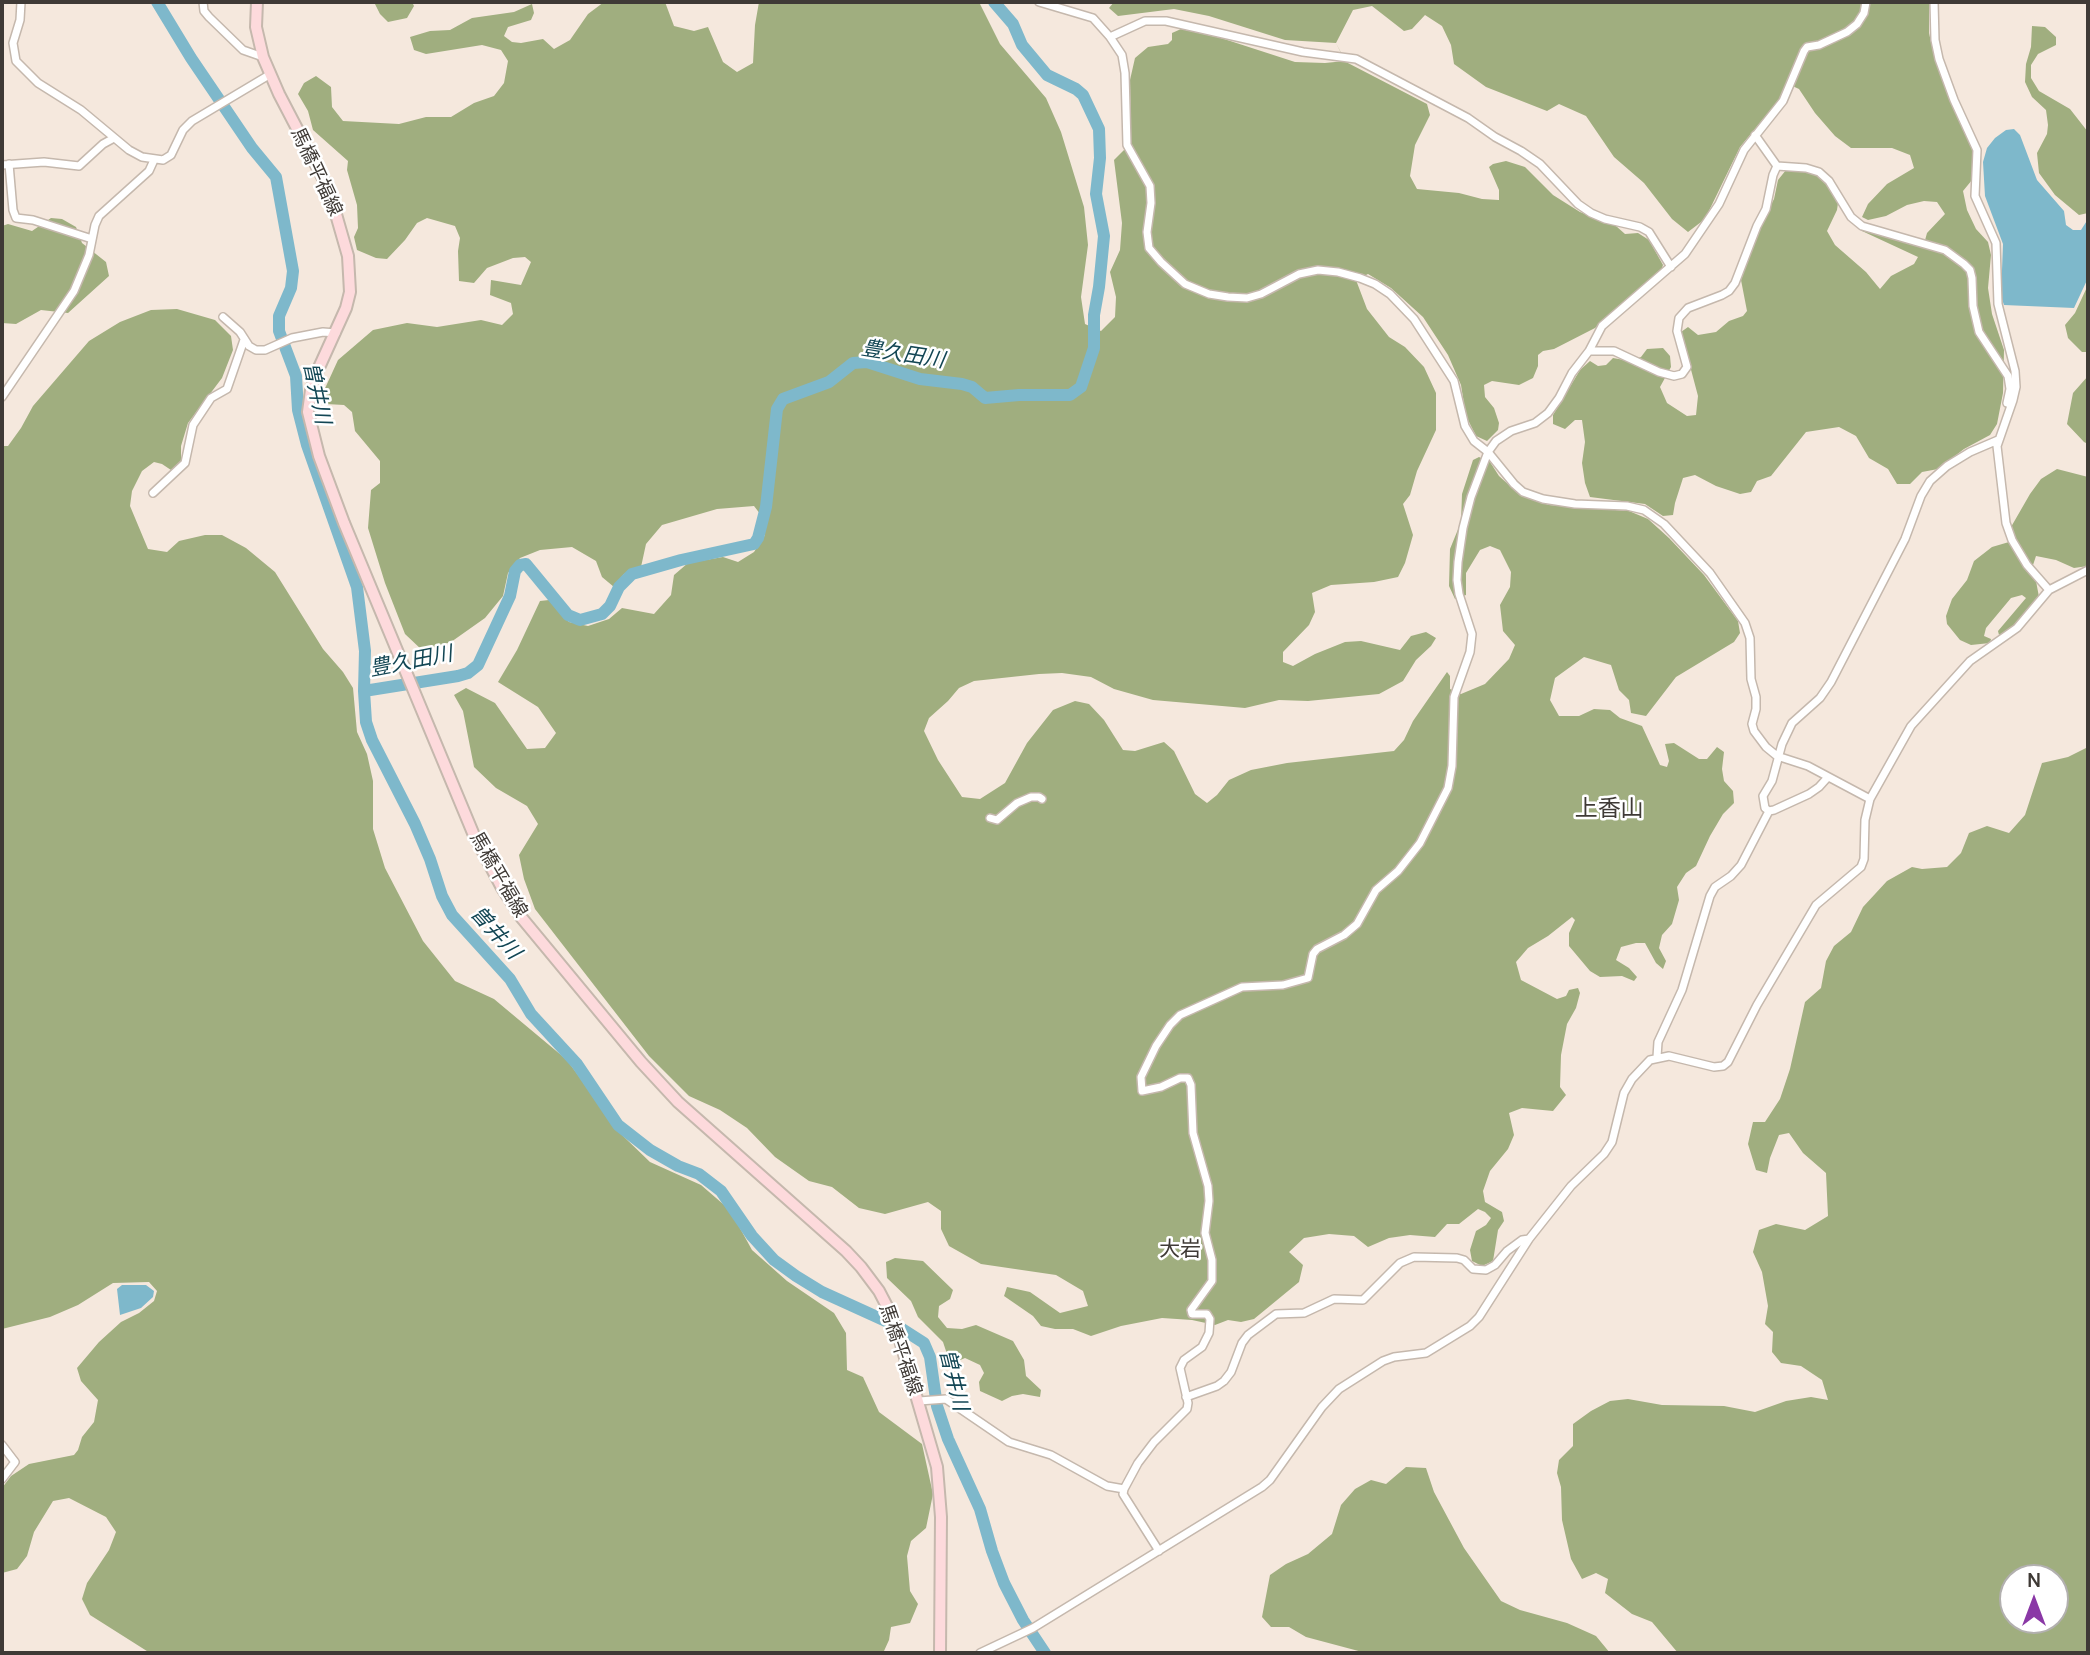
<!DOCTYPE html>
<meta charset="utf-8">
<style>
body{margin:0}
#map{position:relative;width:2090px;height:1655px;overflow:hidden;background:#f5e8dd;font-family:Manrope,sans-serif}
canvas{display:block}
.frame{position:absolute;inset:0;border:4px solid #3f3a36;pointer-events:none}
.north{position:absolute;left:1999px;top:1564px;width:70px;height:70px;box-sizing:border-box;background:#fff;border:2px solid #b2b0af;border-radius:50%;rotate:0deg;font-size:19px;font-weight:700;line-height:28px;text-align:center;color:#3f3a36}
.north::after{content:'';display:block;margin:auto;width:24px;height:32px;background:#8a38a6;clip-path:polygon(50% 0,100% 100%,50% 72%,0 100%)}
</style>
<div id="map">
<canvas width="2090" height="1655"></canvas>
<div class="frame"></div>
<div class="north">N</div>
</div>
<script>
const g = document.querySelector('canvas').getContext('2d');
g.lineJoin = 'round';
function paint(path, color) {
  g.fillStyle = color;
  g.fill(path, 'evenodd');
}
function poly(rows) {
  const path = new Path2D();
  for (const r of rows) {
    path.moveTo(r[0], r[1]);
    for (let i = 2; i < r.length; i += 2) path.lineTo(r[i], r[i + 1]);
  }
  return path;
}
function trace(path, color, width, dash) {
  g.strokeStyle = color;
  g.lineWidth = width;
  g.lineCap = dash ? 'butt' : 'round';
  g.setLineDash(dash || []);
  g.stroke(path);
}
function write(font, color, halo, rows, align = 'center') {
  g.font = font + ' Manrope,"Noto Sans JP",sans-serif';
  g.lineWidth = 5;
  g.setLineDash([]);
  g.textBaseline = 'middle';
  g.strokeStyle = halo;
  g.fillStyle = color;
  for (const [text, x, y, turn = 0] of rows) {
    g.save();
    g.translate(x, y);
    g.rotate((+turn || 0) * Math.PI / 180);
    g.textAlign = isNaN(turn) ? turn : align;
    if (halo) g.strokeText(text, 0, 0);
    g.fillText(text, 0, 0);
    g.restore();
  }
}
const forest = poly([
 [374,2,412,2,414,6,407,18,388,22,380,14],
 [604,2,665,2,674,26,694,31,708,27,723,62,737,72,753,63,755,25,759,2,979,2,1000,44,1046,98,1061,132,1084,207,1088,245,1081,297,1085,324,1101,331,1115,317,1116,297,1110,272,1120,250,1122,223,1114,160,1131,143,1130,80,1135,58,1148,47,1168,44,1172,40,1172,33,1181,29,1221,38,1295,62,1325,63,1345,61,1336,43,1285,40,1209,16,1174,9,1118,16,1109,8,1114,2,1929,2,1929,33,1935,60,1948,96,1973,146,1975,160,1972,180,1963,191,1967,210,1976,229,1988,242,1991,255,1988,288,1992,314,2004,350,2003,393,1997,424,1990,435,1964,449,1938,469,1922,472,1910,484,1897,484,1888,469,1869,458,1856,436,1839,427,1806,432,1771,476,1757,481,1751,492,1740,494,1716,486,1695,475,1683,478,1675,503,1673,515,1663,516,1645,504,1590,497,1585,483,1582,463,1585,442,1582,420,1575,420,1565,429,1553,424,1553,415,1580,370,1590,361,1598,366,1606,365,1613,358,1630,361,1641,357,1647,349,1663,348,1670,356,1671,367,1660,387,1667,403,1687,416,1696,415,1698,396,1681,332,1688,327,1698,335,1716,332,1729,321,1743,316,1747,311,1741,280,1759,228,1774,199,1778,180,1786,170,1804,170,1818,174,1828,183,1838,203,1837,210,1827,231,1835,245,1866,272,1880,289,1891,276,1914,264,1918,257,1862,231,1872,231,1924,244,1927,233,1945,214,1937,202,1924,201,1907,205,1886,216,1868,220,1862,217,1868,204,1887,184,1914,168,1910,155,1892,148,1851,148,1835,136,1815,113,1799,89,1788,84,1778,101,1740,147,1705,219,1688,232,1672,219,1644,183,1614,157,1586,116,1559,104,1547,111,1486,87,1454,64,1451,45,1442,26,1425,15,1412,29,1404,31,1372,6,1353,10,1336,43,1346,62,1427,104,1430,115,1415,145,1410,176,1417,189,1459,193,1482,199,1499,200,1499,190,1489,167,1493,164,1506,161,1525,167,1553,195,1580,212,1616,226,1625,234,1638,233,1649,240,1663,265,1660,274,1595,328,1554,349,1543,351,1538,355,1538,366,1533,378,1519,385,1492,381,1484,385,1485,397,1494,408,1499,423,1498,430,1487,441,1476,436,1466,416,1461,385,1448,355,1423,317,1391,288,1368,274,1356,280,1367,309,1389,337,1405,347,1424,367,1436,393,1436,430,1417,471,1410,495,1403,504,1413,535,1405,563,1398,577,1374,582,1331,585,1312,593,1315,612,1309,625,1283,652,1283,662,1293,666,1315,654,1345,642,1361,641,1400,650,1411,636,1426,632,1436,638,1431,646,1416,660,1403,681,1379,694,1308,701,1279,700,1245,708,1153,700,1114,689,1091,677,1062,673,1039,674,974,681,959,688,948,701,929,718,924,731,938,760,962,797,980,799,1005,783,1027,743,1053,710,1075,701,1089,704,1104,720,1123,750,1135,751,1164,742,1174,751,1195,794,1207,803,1217,795,1229,780,1251,770,1287,763,1394,751,1404,740,1413,721,1447,672,1450,676,1450,689,1461,694,1485,684,1509,659,1515,645,1503,631,1500,605,1510,587,1511,572,1500,550,1490,546,1480,550,1466,573,1466,595,1455,599,1449,586,1450,549,1461,522,1462,494,1473,460,1479,457,1490,462,1499,476,1520,495,1549,505,1629,511,1648,519,1669,538,1704,575,1738,621,1740,633,1734,642,1676,677,1646,716,1631,713,1629,700,1619,690,1611,665,1584,657,1555,678,1550,700,1559,716,1579,716,1594,709,1610,710,1620,718,1642,726,1660,765,1667,767,1669,761,1665,744,1674,743,1699,759,1707,759,1717,747,1724,752,1722,769,1724,781,1733,791,1734,803,1723,814,1710,836,1696,866,1686,873,1677,887,1679,900,1672,924,1662,935,1659,948,1666,961,1663,969,1656,963,1645,943,1636,943,1621,947,1616,960,1629,968,1637,977,1634,981,1622,976,1600,977,1590,971,1569,946,1569,933,1575,920,1572,917,1548,936,1528,948,1516,962,1521,980,1557,999,1566,996,1569,990,1578,988,1580,993,1576,1008,1567,1024,1561,1055,1560,1087,1566,1095,1553,1111,1522,1108,1509,1113,1514,1135,1508,1149,1490,1171,1483,1191,1485,1202,1502,1212,1504,1221,1498,1230,1493,1261,1482,1266,1472,1261,1470,1250,1476,1231,1486,1225,1491,1218,1485,1212,1478,1209,1459,1224,1447,1224,1435,1237,1410,1235,1389,1238,1368,1247,1354,1236,1329,1234,1304,1238,1289,1252,1303,1265,1299,1282,1254,1319,1241,1322,1228,1320,1215,1325,1192,1320,1162,1318,1121,1326,1091,1336,1073,1329,1055,1329,1041,1326,1033,1316,1004,1296,1007,1287,1030,1292,1060,1313,1088,1306,1083,1291,1056,1275,981,1264,949,1246,941,1229,941,1211,928,1202,885,1214,859,1208,832,1187,809,1181,775,1157,747,1128,720,1110,689,1096,649,1056,535,909,524,879,519,855,538,824,527,806,496,788,474,767,463,711,454,695,466,688,495,703,527,749,545,748,556,733,538,707,498,682,517,650,540,601,549,600,569,622,588,626,609,619,622,608,654,614,671,595,674,575,688,563,723,557,738,562,754,552,765,535,764,519,754,506,717,509,662,525,646,544,641,567,624,574,614,587,602,577,596,561,572,547,540,550,520,558,508,573,503,596,485,618,451,642,423,651,405,634,385,583,368,528,371,490,380,483,380,461,355,431,352,412,344,405,326,404,322,395,338,360,373,330,407,323,437,327,481,320,502,325,513,314,511,303,490,295,491,280,521,285,531,262,525,257,513,258,487,268,474,283,459,281,458,251,460,238,455,226,427,218,417,223,405,240,387,259,376,258,357,250,354,237,358,228,357,205,347,170,348,161,313,130,308,111,298,94,304,83,316,76,331,87,332,107,343,121,399,124,426,117,451,117,474,103,494,96,504,83,508,61,501,50,482,45,426,54,414,50,410,37,430,31,450,30,472,18,514,12,532,4,534,13,531,20,508,27,504,36,512,42,521,43,543,39,554,49,570,40,588,14],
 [2032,26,2045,27,2056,37,2056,45,2038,54,2031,65,2031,78,2039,91,2070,109,2088,132,2088,213,2079,215,2055,195,2039,173,2037,153,2047,134,2048,125,2046,110,2032,97,2025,82,2026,64,2031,47],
 [51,218,62,219,76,227,82,243,106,262,109,276,68,313,41,310,16,324,2,323,2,226,8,224,32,231],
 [2088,285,2088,352,2082,352,2068,338,2065,325,2075,313],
 [177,309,215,320,231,336,233,350,222,378,188,423,181,446,181,466,171,470,162,464,154,462,142,471,132,491,130,506,148,549,167,552,179,541,205,535,222,535,246,548,275,572,323,649,343,672,353,688,357,732,367,754,373,781,373,829,385,868,423,941,455,981,494,999,567,1060,621,1134,650,1162,701,1185,730,1210,752,1250,787,1281,834,1313,846,1333,847,1370,863,1377,879,1412,922,1444,933,1494,926,1528,911,1541,907,1556,910,1591,918,1604,910,1623,891,1627,889,1640,884,1651,875,1653,150,1653,90,1615,82,1599,87,1583,109,1550,116,1532,106,1517,69,1498,53,1501,34,1532,27,1556,17,1569,2,1573,2,1488,11,1476,29,1464,74,1455,78,1450,82,1437,94,1422,98,1400,81,1381,77,1368,99,1342,121,1322,139,1313,154,1301,157,1291,149,1282,113,1283,78,1305,50,1317,2,1329,2,446,8,446,21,428,33,406,89,341,120,322,151,310],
 [2088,376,2088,444,2084,442,2067,424,2073,393],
 [2057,469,2088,477,2088,566,2074,568,2056,560,2036,556,2033,565,2039,597,2010,630,1999,635,1998,631,2026,598,2022,595,2011,598,1986,628,1984,636,1991,639,1990,643,1971,645,1960,640,1947,624,1946,616,1952,599,1967,580,1974,561,1992,547,2009,542,2014,534,2011,527,2030,494,2041,479],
 [2088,747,2088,1653,1678,1653,1652,1622,1632,1614,1605,1593,1608,1579,1596,1573,1582,1579,1571,1559,1562,1520,1561,1487,1557,1473,1559,1460,1573,1446,1573,1424,1591,1411,1610,1401,1628,1399,1662,1405,1724,1406,1755,1412,1786,1401,1811,1397,1828,1400,1822,1380,1801,1366,1781,1363,1772,1352,1773,1332,1765,1324,1768,1306,1762,1272,1753,1252,1759,1230,1776,1224,1805,1230,1828,1216,1826,1173,1803,1153,1789,1133,1779,1135,1770,1158,1767,1173,1756,1170,1748,1144,1753,1122,1765,1122,1780,1099,1790,1069,1805,1002,1821,988,1826,961,1834,946,1851,932,1863,907,1887,881,1912,867,1922,869,1947,867,1961,853,1969,833,1987,826,2009,833,2025,815,2042,763,2068,757],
 [2013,1578,2055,1578,2055,1620,2013,1620],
 [895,1258,923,1261,953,1290,950,1299,939,1306,938,1317,947,1328,962,1329,976,1325,1013,1341,1024,1360,1026,1376,1041,1390,1040,1397,1023,1394,1012,1396,1002,1401,980,1391,979,1382,984,1373,980,1365,965,1358,958,1361,947,1354,943,1342,918,1317,911,1301,887,1278,886,1262],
 [1406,1467,1426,1468,1434,1492,1464,1548,1501,1601,1520,1610,1567,1623,1596,1636,1610,1653,1366,1653,1306,1637,1289,1627,1271,1627,1262,1617,1270,1575,1286,1564,1308,1554,1332,1534,1341,1505,1355,1489,1371,1480,1386,1484]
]);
const water = poly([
 [2014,129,2020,135,2037,180,2064,211,2066,225,2073,230,2081,230,2088,219,2088,278,2074,308,2004,305,2001,296,2003,244,1985,196,1983,162,1987,148,1995,138,2006,130],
 [122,1285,146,1285,154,1291,153,1297,141,1308,120,1315,117,1289]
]);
const river = poly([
 [157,2,191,58,252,148,276,177,293,271,291,288,279,316,279,331,296,376,298,410,307,445,357,587,365,651,364,691,366,722,372,740,415,824,430,859,442,896,452,915,510,979,531,1014,577,1064,618,1125,650,1150,678,1166,699,1174,721,1191,752,1236,774,1260,796,1276,822,1292,899,1327,924,1343,930,1357,937,1406,948,1439,980,1509,992,1551,1004,1583,1023,1620,1045,1653],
 [364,691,458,676,468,673,478,665,510,596,515,571,520,565,526,564,568,615,580,620,602,614,610,606,619,587,632,574,681,560,754,544,758,538,766,507,777,409,783,399,829,382,853,363,867,362,920,379,962,384,972,387,985,398,1019,395,1070,395,1081,387,1094,348,1094,315,1099,287,1104,236,1096,194,1100,158,1099,129,1083,95,1076,89,1047,75,1022,45,1013,24,994,2]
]);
const minor = poly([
 [21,2,20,20,13,43,16,61,38,83,81,110,129,150,142,157,163,160,171,155,183,130,192,121,269,75],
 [203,2,204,11,209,17,243,50,263,57],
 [1039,2,1093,18,1110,37,1122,55,1125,73,1127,145,1150,186,1151,203,1147,232,1149,248,1161,262,1185,284,1209,294,1228,297,1247,298,1261,294,1299,274,1318,270,1338,272,1360,278,1375,284,1390,294,1414,319,1454,381,1465,426,1474,441,1488,452,1514,484,1523,492,1543,499,1575,504,1627,506,1644,510,1664,524,1710,573,1745,623,1750,638,1751,679,1756,697,1756,709,1752,724,1754,731,1766,747,1777,756,1808,766,1870,799],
 [1934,2,1935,40,1939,59,1954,100,1977,150,1975,196,1996,243,1998,304,2015,371,2016,387,2013,400,1997,446,2006,523,2012,540,2027,565,2049,590],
 [1110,37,1145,21,1166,21,1303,52,1356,59,1468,118,1495,137,1521,151,1540,164,1578,204,1591,213,1605,219,1640,227,1649,232,1671,267],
 [1755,135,1777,166,1806,168,1819,172,1829,181,1851,217,1862,226,1945,250,1964,264,1970,270,1972,278,1973,306,1979,332,2008,376,2010,389,2007,403],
 [9,164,13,210,16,218,33,220,92,239],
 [2,165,44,162,79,166,103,144,114,138],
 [223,317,240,332,249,346,256,350,265,350,292,338,323,332,336,333],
 [1589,351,1614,351,1659,372,1674,376,1682,374,1687,367,1677,331,1679,318,1688,308,1722,295,1729,291,1735,283,1757,226,1766,209,1773,175,1777,166],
 [2,397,74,291,89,255,95,225,99,216,149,171,154,160],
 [153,493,185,463,193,425,211,398,227,389,244,340],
 [1769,811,1765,808,1763,796,1772,781,1782,744,1792,723,1820,698,1831,682,1905,539,1921,496,1930,481,1947,466,1970,452,1998,440],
 [1769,811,1774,810,1809,794,1819,787,1828,777],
 [990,818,997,820,1017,803,1031,797,1039,797,1042,799],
 [1657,1057,1658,1042,1682,990,1710,896,1715,887,1731,876,1741,865,1769,811],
 [1186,1397,1217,1386,1224,1381,1231,1372,1242,1343,1248,1335,1276,1314,1304,1313,1334,1299,1363,1300,1400,1263,1414,1257,1457,1258,1464,1260,1473,1269,1486,1270,1495,1265,1507,1251,1522,1240,1529,1239],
 [919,1401,946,1399,1009,1442,1051,1455,1107,1486,1124,1489],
 [2,1445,15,1462,2,1479],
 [1159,1551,1123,1494,1124,1489,1138,1463,1154,1442,1187,1409,1188,1403,1180,1368,1184,1360,1202,1347,1209,1333,1210,1319,1207,1314,1192,1314,1191,1310,1212,1281,1212,1260,1205,1233,1209,1201,1208,1186,1193,1133,1191,1085,1188,1078,1180,1078,1161,1087,1142,1091,1141,1077,1156,1046,1170,1025,1180,1015,1242,987,1283,985,1308,978,1313,954,1317,949,1344,935,1357,924,1376,890,1398,871,1420,843,1448,788,1452,766,1454,697,1470,652,1472,634,1459,594,1457,580,1458,562,1463,528,1471,497,1488,452,1496,441,1511,431,1535,423,1548,413,1559,398,1572,373,1589,351,1602,326,1685,254,1719,204,1744,150,1783,101,1804,51,1807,47,1819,45,1847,32,1857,24,1864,13,1866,2],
 [980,1653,1033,1628,1262,1487,1270,1480,1322,1407,1339,1389,1383,1361,1394,1357,1426,1353,1470,1326,1479,1317,1529,1239,1571,1186,1604,1154,1612,1142,1624,1093,1632,1079,1650,1060,1669,1056,1714,1067,1723,1066,1728,1062,1757,1005,1816,905,1861,867,1864,859,1865,820,1870,799,1911,726,1970,661,2017,628,2049,590,2088,570]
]);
const secondary = poly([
 [257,2,256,27,263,57,279,94,329,190,348,256,350,292,346,308,317,372,311,390,308,412,319,456,344,523,473,833,502,888,521,917,641,1062,678,1102,846,1251,861,1267,879,1291,891,1314,899,1337,937,1467,941,1517,940,1653]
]);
const streetNames = [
 ["馬橋平福線",316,172,65],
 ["馬橋平福線",498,875,60],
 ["馬橋平福線",900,1350,71]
];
const waterNames = [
 ["豊久田川",903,355,9],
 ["曽井川",316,393,78],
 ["豊久田川",411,662,-11],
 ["曽井川",495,933,48],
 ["曽井川",953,1380,76]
];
const neighbourhoodNames = [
 ["大岩",1180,1250]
];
const quarterNames = [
 ["上香山",1609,810]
];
paint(forest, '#a0ae7f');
paint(water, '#7eb8cb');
trace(river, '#7eb8cb', 12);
trace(minor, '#c5b8ad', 10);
trace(secondary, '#c5b8ad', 14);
trace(minor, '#fff', 7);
trace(secondary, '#fddadc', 10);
write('19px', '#3f3a36', '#fff', streetNames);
write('italic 21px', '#134654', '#fff', waterNames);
write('21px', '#3f3a36', '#fff', neighbourhoodNames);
write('23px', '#3f3a36', '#fff', quarterNames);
</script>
